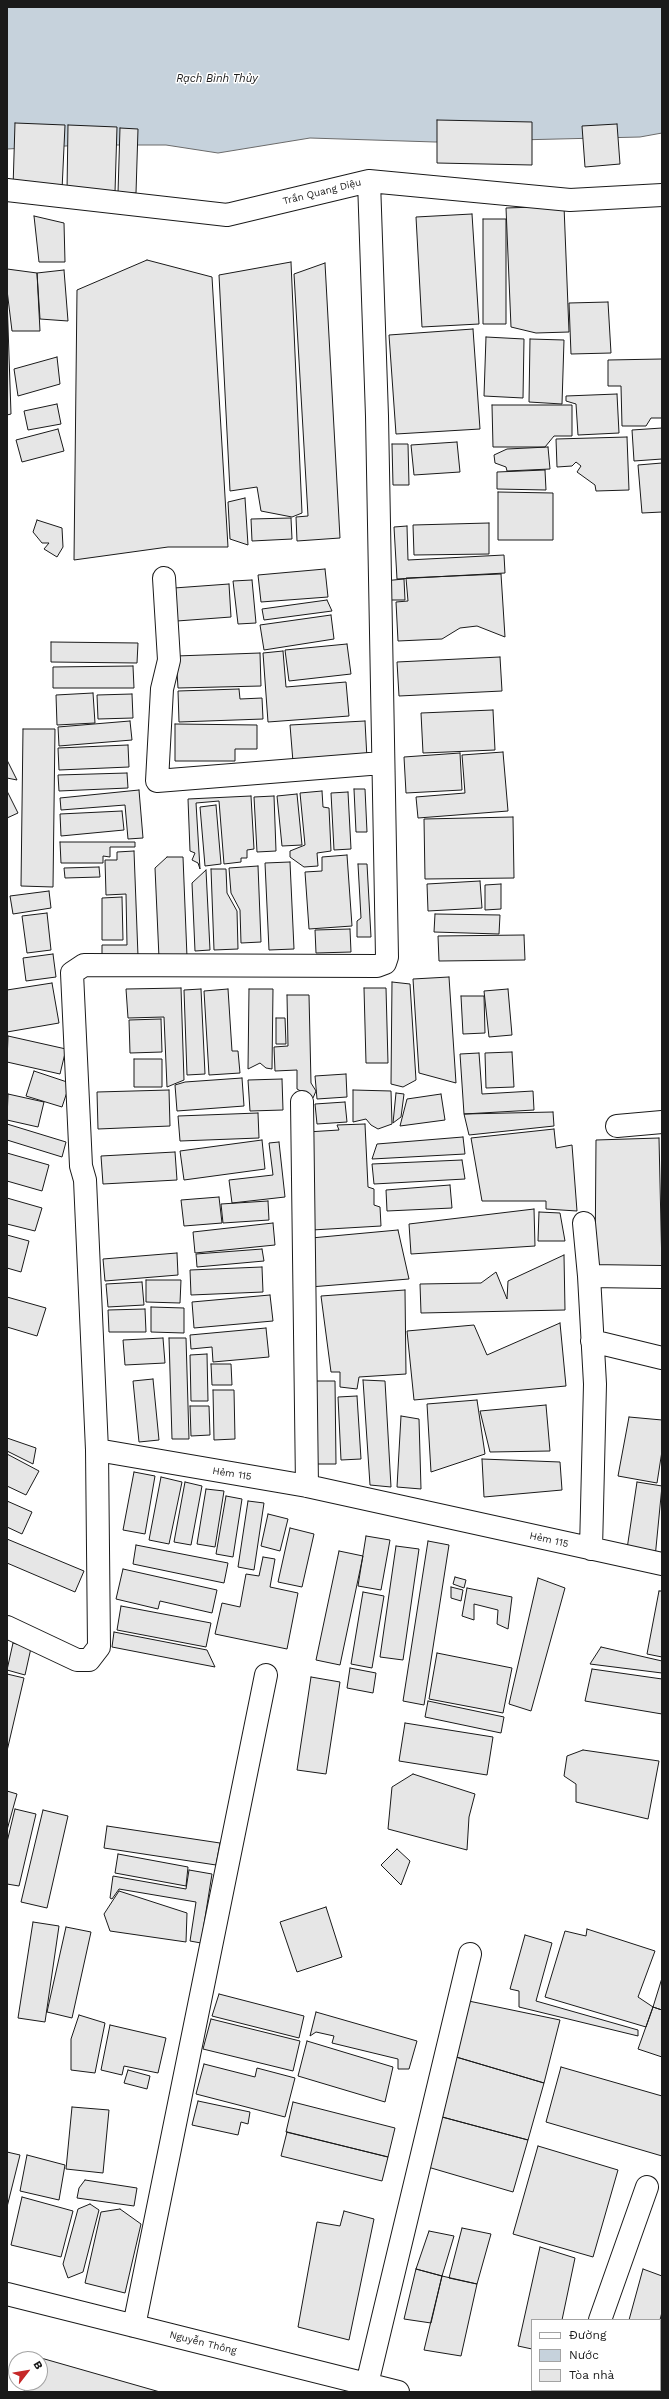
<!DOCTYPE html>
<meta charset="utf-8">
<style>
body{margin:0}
#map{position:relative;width:669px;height:2399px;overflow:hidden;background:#fff;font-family:"Work Sans",sans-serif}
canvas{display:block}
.frame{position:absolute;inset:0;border:8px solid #1a1a1a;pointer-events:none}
.legend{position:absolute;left:531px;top:2319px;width:130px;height:72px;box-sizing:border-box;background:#fff;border:1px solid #a3a3a3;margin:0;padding:5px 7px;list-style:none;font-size:12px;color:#1a1a1a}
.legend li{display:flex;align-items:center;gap:8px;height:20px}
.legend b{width:20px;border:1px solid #a3a3a3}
.north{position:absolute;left:8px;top:2351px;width:40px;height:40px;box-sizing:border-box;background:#fff;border:1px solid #a3a3a3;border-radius:50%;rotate:59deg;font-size:11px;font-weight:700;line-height:16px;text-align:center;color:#1a1a1a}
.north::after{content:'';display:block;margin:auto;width:14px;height:18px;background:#c62828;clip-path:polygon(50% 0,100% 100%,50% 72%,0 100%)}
</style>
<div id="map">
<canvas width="669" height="2399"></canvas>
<div class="frame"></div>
<ul class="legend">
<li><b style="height:5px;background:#fff"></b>Đường</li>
<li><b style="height:11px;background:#c6d2dc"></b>Nước</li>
<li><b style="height:11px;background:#e6e6e6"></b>Tòa nhà</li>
</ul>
<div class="north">B</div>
</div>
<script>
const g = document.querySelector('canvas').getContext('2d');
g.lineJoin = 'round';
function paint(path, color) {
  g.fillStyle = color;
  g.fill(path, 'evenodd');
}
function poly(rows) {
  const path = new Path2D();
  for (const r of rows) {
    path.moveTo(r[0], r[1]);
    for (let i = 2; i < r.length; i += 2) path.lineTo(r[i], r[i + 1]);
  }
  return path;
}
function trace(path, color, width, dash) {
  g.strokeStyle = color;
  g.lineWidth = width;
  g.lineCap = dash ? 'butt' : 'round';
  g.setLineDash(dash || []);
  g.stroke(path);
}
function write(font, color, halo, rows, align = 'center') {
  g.font = font + ' "Work Sans",sans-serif';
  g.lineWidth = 3;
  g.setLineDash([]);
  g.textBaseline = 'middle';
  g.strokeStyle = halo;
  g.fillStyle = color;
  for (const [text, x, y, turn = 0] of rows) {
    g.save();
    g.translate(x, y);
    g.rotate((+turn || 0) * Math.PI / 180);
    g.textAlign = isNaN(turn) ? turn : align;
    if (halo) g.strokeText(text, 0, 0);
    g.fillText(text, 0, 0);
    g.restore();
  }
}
const water = poly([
 [7,7,662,7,662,133,640,137,435,142,310,138,218,153,166,145,85,145,7,149,7,7]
]);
const building = poly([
 [437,120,532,122,532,165,437,163,437,120],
 [15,123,65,125,62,190,13,188,15,123],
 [617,124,620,164,585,167,582,126,617,124],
 [68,125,117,127,115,192,67,191,68,125],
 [120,128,138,129,136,193,118,193,120,128],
 [564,206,569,332,536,333,511,327,506,208,564,206],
 [472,214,479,324,422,327,416,217,472,214],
 [34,216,64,223,65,262,39,262,34,216],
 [483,219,506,219,506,324,483,324,483,219],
 [147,260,212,277,228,547,168,547,74,560,77,290,147,260],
 [291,262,302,513,292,517,261,511,257,487,230,491,219,275,291,262],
 [325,263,340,538,297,541,296,517,308,516,294,274,325,263],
 [7,269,37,273,40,331,12,331,7,290,7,269],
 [64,270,68,321,40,319,37,273,64,270],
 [7,297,11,414,7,415,7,297],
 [608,302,611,353,571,354,569,303,608,302],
 [473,329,480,429,396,434,389,335,473,329],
 [486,337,524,339,523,398,484,396,486,337],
 [530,339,564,340,562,404,529,402,530,339],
 [57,357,60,384,18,396,14,369,57,357],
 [662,359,662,418,651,418,646,426,622,426,621,386,608,386,608,360,662,359],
 [617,394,619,433,578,435,576,404,566,401,566,396,617,394],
 [57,404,61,424,28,430,24,411,57,404],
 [492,405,572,405,572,436,554,436,545,447,493,447,492,405],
 [662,428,662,459,634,461,632,430,662,428],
 [58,429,64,451,22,462,16,440,58,429],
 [627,437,629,490,596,491,595,485,577,472,581,466,576,462,572,466,557,467,556,439,627,437],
 [457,442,460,472,414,475,411,445,457,442],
 [392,444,408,444,409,485,393,485,392,444],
 [548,447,550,469,507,471,506,467,495,463,494,455,507,449,548,447],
 [662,463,662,512,642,513,638,465,662,463],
 [545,470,546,490,497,489,497,472,545,470],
 [498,492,553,493,553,540,498,540,498,492],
 [245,498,248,545,230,539,228,502,245,498],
 [291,518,292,539,252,541,251,519,291,518],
 [37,520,62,528,63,547,57,557,44,549,49,543,42,543,33,532,37,520],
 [489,523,489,554,414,555,413,525,489,523],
 [407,526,408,560,504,555,505,573,397,579,394,527,407,526],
 [325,569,328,597,261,602,258,575,325,569],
 [501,574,505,637,477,626,460,628,442,639,398,641,396,602,408,601,406,578,501,574],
 [404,579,405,600,384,600,383,581,404,579],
 [252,580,256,623,238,624,233,581,252,580],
 [229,584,231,617,177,621,174,588,229,584],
 [327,600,332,611,264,620,262,609,327,600],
 [331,615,334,639,264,650,260,625,331,615],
 [51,642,138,643,137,663,51,662,51,642],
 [347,644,351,674,289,681,285,650,347,644],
 [283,651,286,687,346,682,349,716,268,722,263,653,283,651],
 [260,653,261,686,178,688,176,656,260,653],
 [500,657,502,691,399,696,397,662,500,657],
 [133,666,134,688,53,688,53,667,133,666],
 [239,689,240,699,262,698,263,719,179,722,178,691,239,689],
 [93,693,95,723,57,725,56,695,93,693],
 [132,694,133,718,98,719,97,695,132,694],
 [493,710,495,750,423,753,421,713,493,710],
 [130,721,132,740,59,746,58,727,130,721],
 [365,721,367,759,293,762,290,725,365,721],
 [175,724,257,725,257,749,235,749,235,761,175,761,175,724],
 [23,729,55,729,53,887,21,886,23,729],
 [128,745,129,767,59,770,58,748,128,745],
 [503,752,508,811,418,818,416,797,465,793,462,755,503,752],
 [460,753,462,790,406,793,404,757,460,753],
 [7,760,17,780,7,778,7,760],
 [127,773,128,788,59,791,58,775,127,773],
 [354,789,365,789,367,832,356,832,354,789],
 [139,790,143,838,128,839,125,805,61,810,60,798,139,790],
 [7,791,18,813,7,818,7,791],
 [322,791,323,807,329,808,331,851,317,853,318,866,304,867,290,857,290,851,305,845,300,793,322,791],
 [348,792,351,849,334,850,331,793,348,792],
 [297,794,302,845,282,846,277,796,297,794],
 [251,796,254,849,247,850,247,858,241,858,241,862,224,864,219,801,196,803,200,869,198,863,192,860,195,853,190,851,188,799,251,796],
 [274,796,276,851,257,852,254,797,274,796],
 [216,805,221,864,205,866,200,807,216,805],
 [122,811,124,830,61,836,60,814,122,811],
 [513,817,514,878,425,879,424,819,513,817],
 [60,842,135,842,135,847,110,847,110,857,103,856,103,863,61,863,60,842],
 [134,851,138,956,102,958,102,945,127,945,126,894,106,895,105,860,117,860,117,852,134,851],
 [347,855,352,926,309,929,305,872,322,871,322,857,347,855],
 [167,857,183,857,187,957,159,958,155,868,167,857],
 [290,862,294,949,269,950,265,863,290,862],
 [358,864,367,864,371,937,357,937,357,921,361,918,358,864],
 [258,866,261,942,241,943,240,910,231,893,229,868,258,866],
 [99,867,100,877,65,878,64,868,99,867],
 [211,869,226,869,227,893,237,911,238,949,214,950,211,869],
 [206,870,210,950,195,951,192,883,206,870],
 [480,881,482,908,428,911,427,884,480,881],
 [501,884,501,909,485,910,485,885,501,884],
 [49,891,51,908,13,914,10,896,49,891],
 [122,897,123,940,102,940,102,898,122,897],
 [47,913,51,950,27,953,22,916,47,913],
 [435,914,500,915,499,934,434,932,435,914],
 [350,929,351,952,316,953,315,930,350,929],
 [524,935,525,960,439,961,438,936,524,935],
 [53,954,56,977,26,981,23,958,53,954],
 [449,977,456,1083,419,1073,413,979,449,977],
 [392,982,410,984,416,1080,403,1087,391,1084,392,982],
 [52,983,59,1023,7,1032,7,990,52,983],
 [181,988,184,1080,167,1087,164,1017,128,1018,126,989,181,988],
 [364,988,386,988,388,1063,366,1063,364,988],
 [201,989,205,1074,187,1075,184,990,201,989],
 [228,989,232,1051,238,1051,240,1073,209,1075,204,991,228,989],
 [249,989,273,989,272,1069,266,1068,260,1063,248,1069,249,989],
 [508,989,512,1035,489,1037,484,991,508,989],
 [287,995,309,995,311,1083,316,1091,313,1098,297,1089,297,1070,275,1071,274,1047,288,1046,287,995],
 [461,996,484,996,485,1033,463,1034,461,996],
 [276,1018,285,1018,286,1044,276,1044,276,1018],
 [161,1019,162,1052,130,1053,129,1020,161,1019],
 [8,1036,66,1049,60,1074,7,1062,8,1036],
 [512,1052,514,1087,486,1088,485,1053,512,1052],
 [479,1053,482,1094,533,1091,534,1110,464,1114,460,1054,479,1053],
 [134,1059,162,1059,162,1087,134,1087,134,1059],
 [34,1071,70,1083,62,1107,26,1096,34,1071],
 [346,1074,347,1097,317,1099,315,1076,346,1074],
 [242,1078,244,1106,177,1111,175,1085,185,1082,242,1078],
 [282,1079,283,1110,250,1111,248,1080,282,1079],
 [169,1090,170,1126,98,1129,97,1092,169,1090],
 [353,1090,391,1091,392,1124,378,1129,371,1125,366,1119,353,1122,353,1090],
 [396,1093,404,1094,401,1117,393,1123,396,1093],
 [8,1094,44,1102,38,1127,7,1120,8,1094],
 [441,1094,445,1120,400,1126,407,1099,441,1094],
 [345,1102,347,1122,317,1124,315,1104,345,1102],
 [553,1112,554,1126,469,1135,464,1114,553,1112],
 [258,1113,259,1138,180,1141,178,1116,258,1113],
 [7,1124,66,1142,62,1157,7,1140,7,1124],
 [365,1124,368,1187,374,1189,374,1205,380,1207,381,1226,312,1230,307,1132,339,1130,337,1125,365,1124],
 [554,1129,556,1148,572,1145,577,1211,546,1209,546,1201,482,1201,471,1138,554,1129],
 [463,1137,465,1154,372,1159,377,1144,463,1137],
 [659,1138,662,1270,595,1270,596,1140,659,1138],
 [262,1140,265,1169,184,1180,180,1151,262,1140],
 [279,1142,285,1197,232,1203,229,1180,273,1175,269,1143,279,1142],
 [175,1152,177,1180,103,1184,101,1156,175,1152],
 [7,1153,49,1165,42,1191,7,1181,7,1153],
 [462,1160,465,1179,374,1184,372,1164,462,1160],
 [450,1185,452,1208,387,1211,386,1190,450,1185],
 [219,1197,222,1223,184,1226,181,1200,219,1197],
 [7,1198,42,1208,35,1231,7,1224,7,1198],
 [268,1201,269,1220,223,1223,221,1204,268,1201],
 [534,1209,535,1246,411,1254,409,1224,534,1209],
 [539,1212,560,1213,565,1241,538,1241,539,1212],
 [273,1223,275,1245,195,1253,193,1232,273,1223],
 [398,1230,409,1279,310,1287,311,1238,398,1230],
 [7,1235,29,1241,21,1272,7,1268,7,1235],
 [262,1249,264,1261,197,1267,196,1254,262,1249],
 [177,1253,178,1275,105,1281,103,1259,177,1253],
 [564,1255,565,1310,421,1313,420,1284,481,1283,496,1272,507,1299,508,1281,564,1255],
 [262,1267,263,1292,191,1295,190,1270,262,1267],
 [146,1280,181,1280,180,1303,146,1302,146,1280],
 [142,1282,144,1305,108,1307,106,1284,142,1282],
 [405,1290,406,1374,359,1377,357,1389,340,1387,340,1372,331,1372,321,1296,405,1290],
 [270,1295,273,1321,194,1328,192,1302,270,1295],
 [7,1297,46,1308,37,1336,7,1327,7,1297],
 [151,1307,184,1308,184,1333,151,1332,151,1307],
 [145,1309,146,1332,109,1332,108,1310,145,1309],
 [560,1323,566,1386,414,1400,407,1331,474,1325,487,1355,560,1323],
 [266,1328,269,1357,213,1362,212,1347,191,1349,190,1335,266,1328],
 [163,1338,165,1363,125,1365,123,1340,163,1338],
 [169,1338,186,1338,189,1439,172,1439,169,1338],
 [207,1354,208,1401,191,1401,190,1355,207,1354],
 [211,1364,231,1364,232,1385,212,1385,211,1364],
 [153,1379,159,1440,139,1442,133,1381,153,1379],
 [363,1380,385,1381,391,1487,370,1485,363,1380],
 [310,1381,335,1381,336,1464,311,1464,310,1381],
 [213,1390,234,1390,235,1439,214,1440,213,1390],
 [357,1396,361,1459,341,1460,338,1397,357,1396],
 [477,1400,485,1454,431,1472,427,1404,477,1400],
 [546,1405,550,1451,490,1452,480,1411,546,1405],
 [190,1406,209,1406,210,1435,191,1436,190,1406],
 [401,1416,419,1419,421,1489,397,1487,401,1416],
 [629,1417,662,1420,662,1451,657,1483,618,1476,629,1417],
 [7,1438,36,1448,33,1464,7,1451,7,1438],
 [7,1454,39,1471,26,1495,7,1486,7,1454],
 [482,1459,560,1462,562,1490,484,1497,482,1459],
 [134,1472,155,1476,145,1534,123,1530,134,1472],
 [161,1477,182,1482,169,1544,149,1540,161,1477],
 [185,1482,202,1486,191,1545,174,1542,185,1482],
 [637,1482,662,1486,655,1558,627,1549,637,1482],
 [206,1489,224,1491,215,1547,197,1544,206,1489],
 [226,1496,242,1499,233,1557,216,1554,226,1496],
 [7,1501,32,1512,22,1534,7,1527,7,1501],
 [248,1501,264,1503,254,1570,238,1567,248,1501],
 [268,1514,288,1519,280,1551,261,1546,268,1514],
 [290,1528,314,1534,302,1587,278,1582,290,1528],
 [366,1536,390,1540,381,1590,358,1586,366,1536],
 [7,1539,84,1571,75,1592,7,1563,7,1539],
 [428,1541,449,1545,424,1705,403,1701,428,1541],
 [136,1545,228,1563,224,1583,133,1564,136,1545],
 [396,1546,419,1549,403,1660,380,1657,396,1546],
 [339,1551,363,1556,340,1665,316,1660,339,1551],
 [263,1557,275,1559,270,1587,298,1593,287,1649,215,1634,222,1603,240,1607,246,1574,259,1576,263,1557],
 [123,1569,217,1590,212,1613,160,1601,158,1609,116,1599,123,1569],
 [455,1577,466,1580,464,1588,453,1584,455,1577],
 [538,1578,565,1588,531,1711,509,1704,538,1578],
 [451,1587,463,1590,461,1601,451,1598,451,1587],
 [467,1588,512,1597,508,1629,497,1624,498,1610,474,1604,474,1620,462,1616,467,1588],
 [659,1591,662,1591,662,1657,647,1654,659,1591],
 [363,1592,384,1596,372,1668,351,1664,363,1592],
 [121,1606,211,1623,206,1647,117,1630,121,1606],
 [114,1632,207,1650,215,1667,112,1647,114,1632],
 [13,1643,31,1648,25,1675,7,1670,13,1643],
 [601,1647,662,1661,662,1673,590,1664,601,1647],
 [437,1653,512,1668,503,1713,429,1699,437,1653],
 [350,1668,376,1673,373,1693,347,1688,350,1668],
 [592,1669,662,1679,662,1714,585,1701,592,1669],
 [7,1674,24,1678,7,1751,7,1674],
 [311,1677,340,1682,326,1774,297,1770,311,1677],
 [428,1701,504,1717,501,1733,425,1717,428,1701],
 [405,1723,493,1737,487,1775,399,1761,405,1723],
 [583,1750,659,1761,648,1819,576,1802,576,1784,564,1776,567,1756,583,1750],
 [413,1774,475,1794,469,1817,467,1850,388,1829,392,1787,413,1774],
 [7,1791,17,1794,7,1830,7,1791],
 [15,1809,36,1814,19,1886,7,1884,7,1842,15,1809],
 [43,1810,68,1816,47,1908,21,1902,43,1810],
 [107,1826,220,1843,216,1865,104,1848,107,1826],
 [397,1849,410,1861,401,1885,381,1865,397,1849],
 [118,1854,188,1867,186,1886,115,1873,118,1854],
 [189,1870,212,1874,201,1943,190,1941,196,1902,119,1889,112,1899,110,1898,113,1876,186,1889,189,1870],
 [119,1891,187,1913,186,1942,110,1931,104,1914,119,1891],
 [326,1907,342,1957,297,1972,280,1922,326,1907],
 [33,1922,59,1926,45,2022,18,2018,33,1922],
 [66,1927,91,1932,72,2018,47,2012,66,1927],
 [587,1929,655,1951,638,1997,653,2007,646,2027,545,1997,565,1931,586,1936,587,1929],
 [525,1935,552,1943,536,2001,638,2030,638,2036,519,2007,519,1991,510,1989,525,1935],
 [662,1978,662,2010,653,2007,662,1978],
 [219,1994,304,2016,299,2038,212,2016,219,1994],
 [459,1999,560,2020,544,2083,446,2054,459,1999],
 [653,2007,662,2010,662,2057,638,2049,653,2007],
 [316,2012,417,2041,409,2069,398,2069,398,2059,332,2043,334,2036,316,2032,310,2036,316,2012],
 [79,2015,105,2023,95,2073,71,2070,71,2039,79,2015],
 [211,2019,300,2041,293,2071,203,2049,211,2019],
 [110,2025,166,2038,158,2073,124,2066,122,2075,101,2070,110,2025],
 [307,2041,393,2067,385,2102,298,2076,307,2041],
 [446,2054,544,2083,528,2140,431,2114,446,2054],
 [204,2064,255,2077,257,2068,295,2078,285,2117,196,2094,204,2064],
 [561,2067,662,2096,662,2156,546,2122,561,2067],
 [128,2070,150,2076,147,2089,124,2083,128,2070],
 [198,2101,250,2112,248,2124,241,2122,238,2135,192,2125,198,2101],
 [293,2102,395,2128,388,2157,286,2132,293,2102],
 [72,2107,109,2110,103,2173,66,2169,72,2107],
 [431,2114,528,2140,513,2192,421,2165,431,2114],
 [287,2132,388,2157,382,2181,281,2156,287,2132],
 [538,2146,618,2170,593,2257,513,2234,538,2146],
 [7,2152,20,2155,7,2207,7,2152],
 [27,2155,65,2165,59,2200,20,2191,27,2155],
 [85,2180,137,2188,134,2206,77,2198,79,2188,85,2180],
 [22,2197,73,2211,61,2257,11,2245,22,2197],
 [90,2204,99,2210,83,2272,68,2278,63,2264,78,2209,90,2204],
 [120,2209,141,2224,125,2293,85,2283,101,2212,120,2209],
 [344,2211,374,2219,349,2340,298,2327,317,2222,340,2226,344,2211],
 [462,2228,491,2234,477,2284,449,2278,462,2228],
 [429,2231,454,2236,442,2276,416,2269,429,2231],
 [540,2247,575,2258,562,2320,532,2320,532,2349,518,2346,540,2247],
 [416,2269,442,2276,431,2323,404,2319,416,2269],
 [643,2269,662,2276,662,2312,660,2320,629,2320,643,2269],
 [442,2276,477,2284,461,2356,424,2350,442,2276],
 [34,2356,160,2392,24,2392,26,2383,40,2383,40,2359,33,2359,34,2356],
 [662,2357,662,2392,660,2392,653,2390,660,2390,662,2357]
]);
const minor = poly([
 [7,190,227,215,369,181,570,200,662,195],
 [164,578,169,660,162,689,157,781,382,763],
 [302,1102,307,1486],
 [617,1126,662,1122],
 [584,1223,589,1276,595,1384,591,1549],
 [589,1276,662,1277],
 [592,1341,662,1358],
 [97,1450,85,1180,81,1166,72,973,84,965,377,966,385,963,387,957,377,416,369,181],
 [7,1627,77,1660,89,1660,99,1647,97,1450,307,1486,662,1564],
 [7,2294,398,2392],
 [600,2320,647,2187],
 [134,2326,266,1675],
 [367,2384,470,1954],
 [575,2392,576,2390]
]);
const streetNames = [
 ["Trần Quang Diệu",322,192,-14],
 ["Hẻm 115",232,1474,9],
 ["Hẻm 115",549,1540,13],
 ["Nguyễn Thông",203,2343,14]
];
const waterNames = [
 ["Rạch Bình Thủy",217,79]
];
paint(water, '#c6d2dc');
trace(water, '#6a6a6a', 1);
paint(building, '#e6e6e6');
trace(building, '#1a1a1a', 1);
trace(minor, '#1a1a1a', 24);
trace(minor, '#fff', 22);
write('10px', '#1a1a1a', '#fff', streetNames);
write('italic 11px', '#1a1a1a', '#fff', waterNames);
</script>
